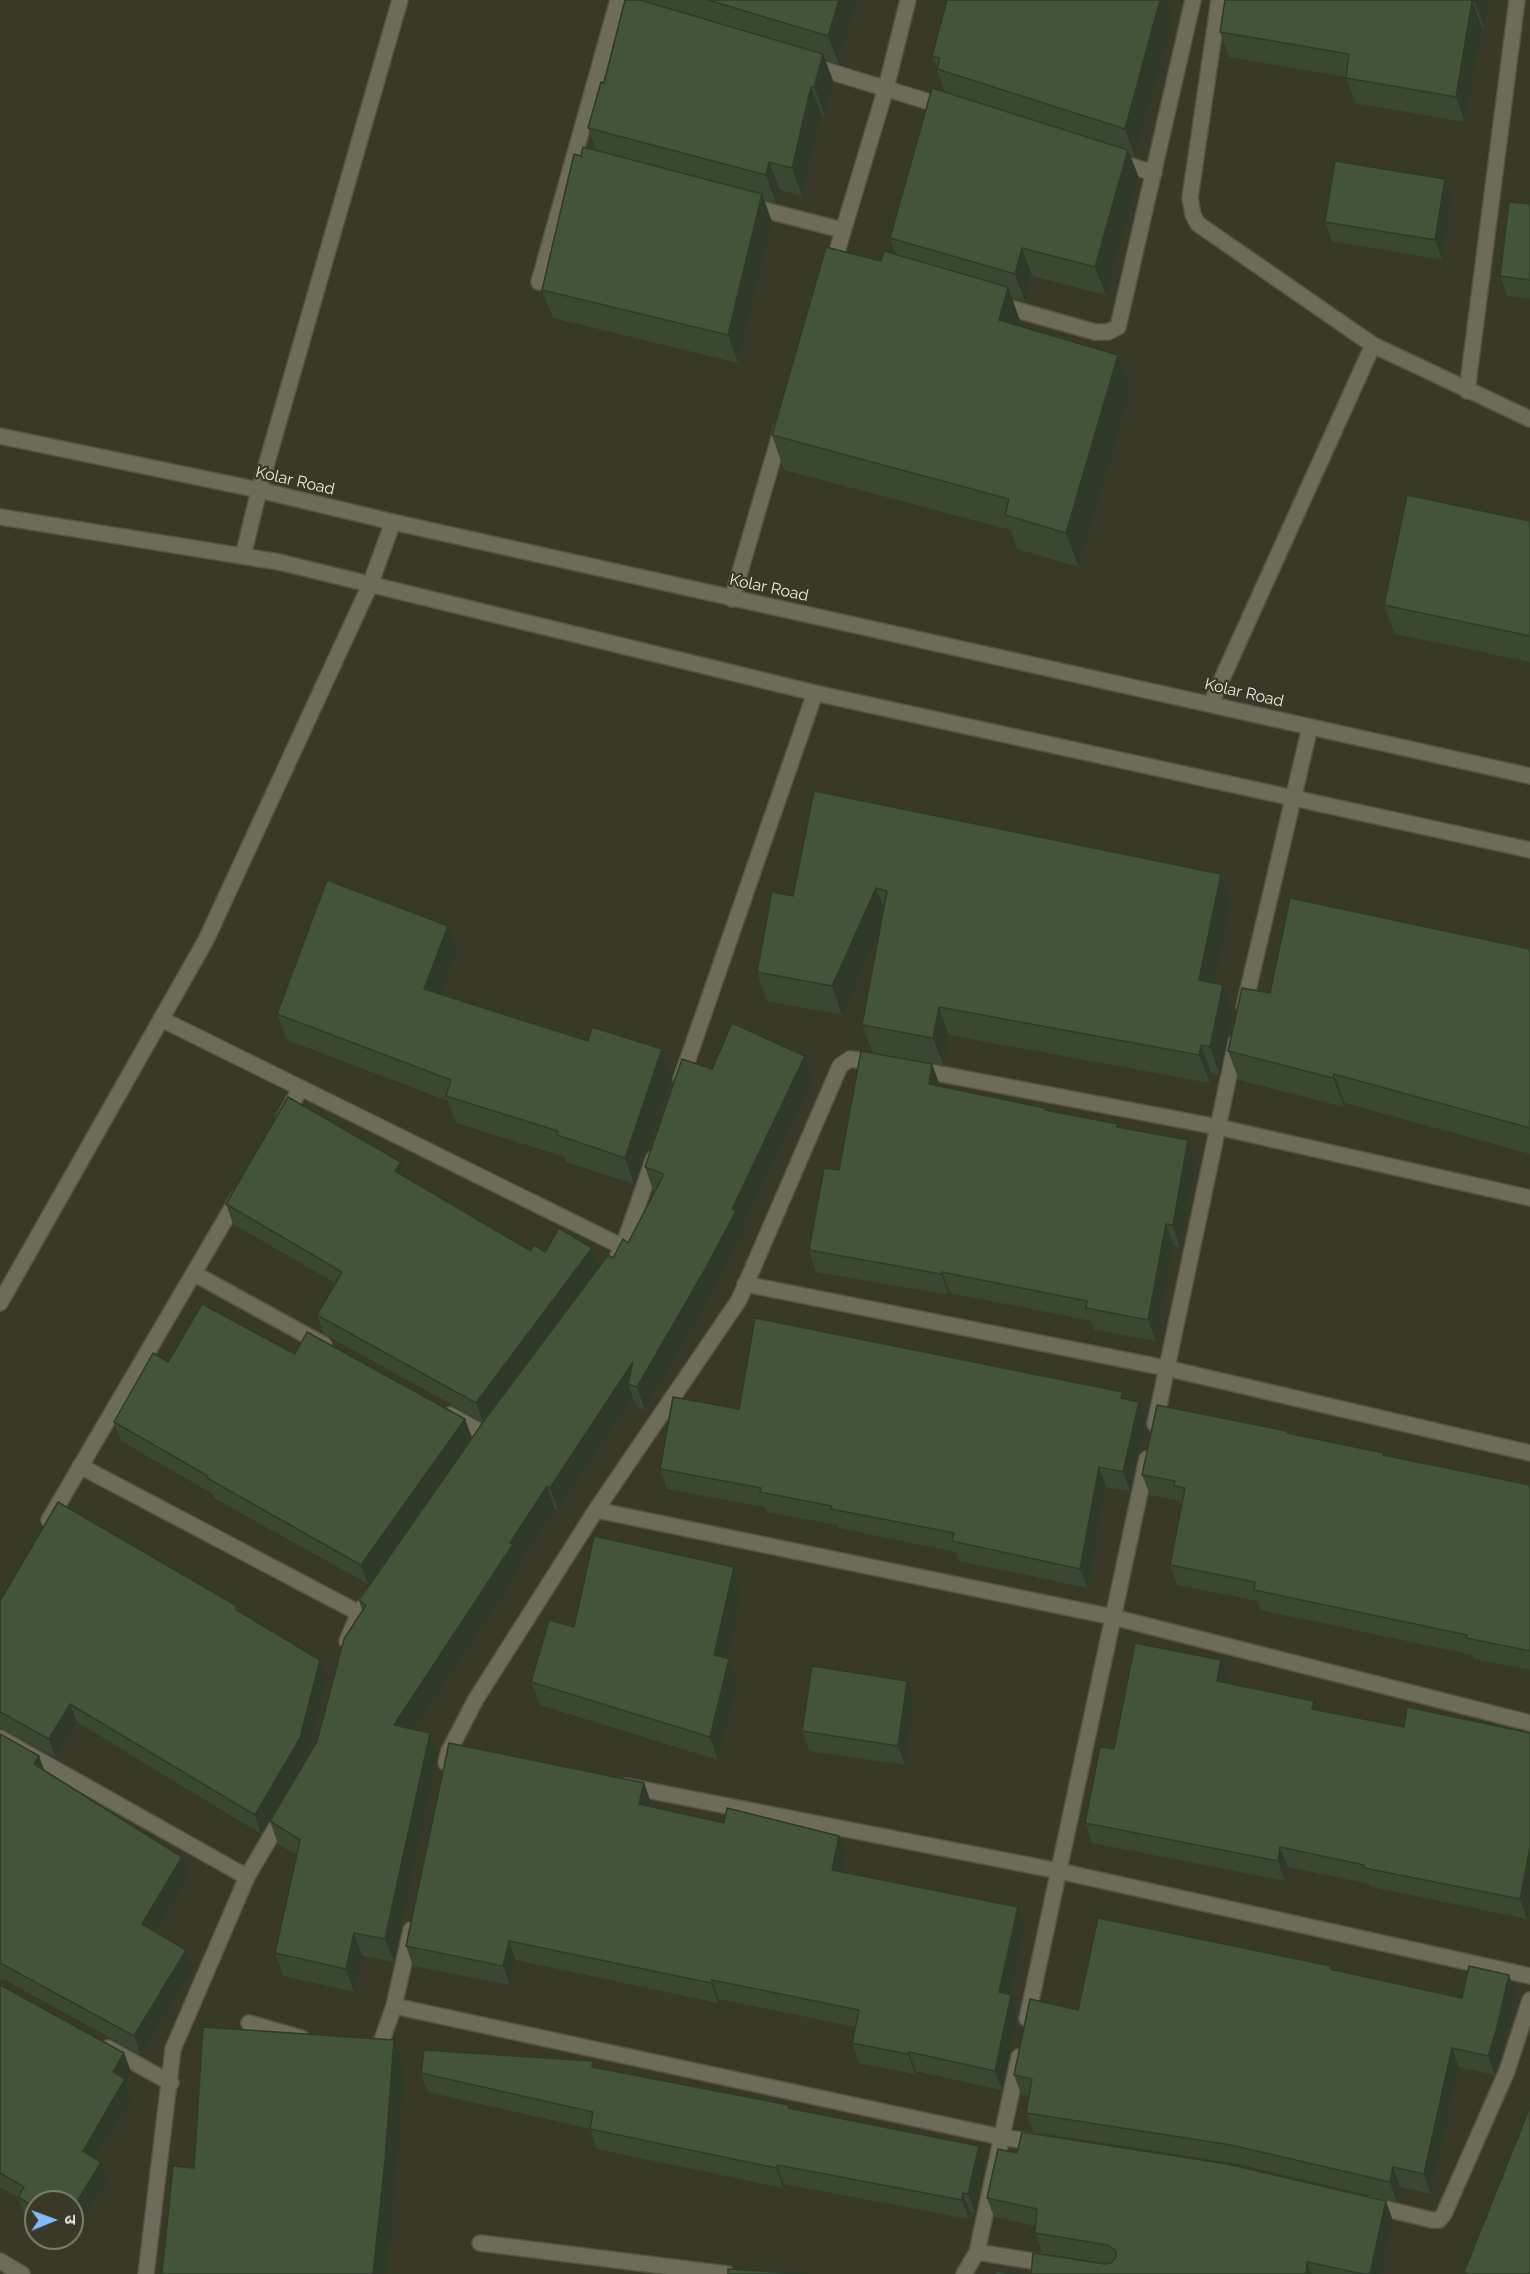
<!DOCTYPE html>
<meta charset="utf-8">
<style>
body{margin:0}
#map{position:relative;width:1530px;height:2274px;overflow:hidden;background:#393927;font-family:Raleway,"Noto Sans Devanagari",sans-serif}
canvas{display:block}
.north{position:absolute;left:24px;top:2190px;width:60px;height:60px;box-sizing:border-box;background:#393927;border:2px solid #7f7f70;border-radius:50%;rotate:89deg;font-size:16px;font-weight:700;line-height:24px;text-align:center;color:#e8e8dd}
.north::after{content:'';display:block;margin:auto;width:21px;height:27px;background:#82bcfa;clip-path:polygon(50% 0,100% 100%,50% 72%,0 100%)}
</style>
<div id="map">
<canvas width="1530" height="2274"></canvas>
<div class="north">उ</div>
</div>
<script>
const g = document.querySelector('canvas').getContext('2d');
g.lineJoin = 'round';
function poly(rows) {
  const path = new Path2D();
  for (const r of rows) {
    path.moveTo(r[0], r[1]);
    for (let i = 2; i < r.length; i += 2) path.lineTo(r[i], r[i + 1]);
  }
  return path;
}
function trace(path, color, width, dash) {
  g.strokeStyle = color;
  g.lineWidth = width;
  g.lineCap = dash ? 'butt' : 'round';
  g.setLineDash(dash || []);
  g.stroke(path);
}
function paint(path, color) {
  g.fillStyle = color;
  g.fill(path, 'evenodd');
}
function write(font, color, halo, rows, align = 'center') {
  g.font = font + ' Raleway,sans-serif';
  g.lineWidth = 4.5;
  g.setLineDash([]);
  g.textBaseline = 'middle';
  g.strokeStyle = halo;
  g.fillStyle = color;
  for (const [text, x, y, turn = 0] of rows) {
    g.save();
    g.translate(x, y);
    g.rotate((+turn || 0) * Math.PI / 180);
    g.textAlign = isNaN(turn) ? turn : align;
    if (halo) g.strokeText(text, 0, 0);
    g.fillText(text, 0, 0);
    g.restore();
  }
}
const minor = poly([
 [1219,0,1190,198,1193,215,1198,224,1373,345],
 [616,8,642,16],
 [812,66,946,107],
 [1115,161,1154,173],
 [749,206,842,230],
 [832,268,886,88,908,0],
 [539,282,618,0],
 [996,304,1095,332,1108,332,1118,327,1193,0],
 [1467,391,1517,0],
 [243,556,259,490,400,0],
 [732,599,782,428],
 [1211,703,1373,345,1530,419],
 [1244,1007,1310,727],
 [161,1019,623,1247],
 [915,1069,1218,1127,1530,1198],
 [681,1079,815,693],
 [284,1118,300,1089],
 [616,1259,623,1247,654,1158],
 [195,1274,324,1345],
 [745,1284,1166,1368,1530,1453],
 [450,1415,486,1435],
 [1155,1424,1236,1042],
 [80,1466,359,1613],
 [596,1510,1113,1617,1530,1723],
 [49,1520,239,1196],
 [347,1641,359,1613,373,1594],
 [0,1738,247,1877],
 [446,1763,449,1751,476,1699,596,1510,739,1300,840,1066,850,1059,880,1063],
 [626,1786,1059,1871,1530,1976],
 [411,1930,394,2006,1001,2137,1040,2143],
 [1027,2019,1147,1459],
 [249,2023,301,2038],
 [108,2048,171,2083],
 [368,2050,381,2043,394,2006],
 [1370,2205,1432,2220,1439,2220,1444,2214,1507,2071,1530,2000],
 [480,2243,727,2274],
 [977,2252,1051,2264],
 [0,2261,22,2274],
 [146,2274,173,2049,247,1877,284,1814],
 [964,2274,977,2252,1019,2057]
]);
const tertiary = poly([
 [0,1303,206,940,370,585,393,522]
]);
const secondary = poly([
 [0,436,259,490,393,522,1530,776],
 [0,517,279,562,815,693,1530,850]
]);
const wall = poly([
 [625,0,857,0,839,64,825,60,834,83,825,116,822,115,802,196,780,190,776,203,764,200,772,222,738,363,553,318,542,290,597,151,588,128,604,83],
 [1225,0,1489,0,1484,27,1482,27,1465,122,1355,103,1346,77,1229,57,1220,32],
 [1173,20,1135,157,1130,155,1139,178,1106,295,1032,276,1025,302,1012,298,1020,321,1019,326,1118,355,1131,389,1079,567,1017,549,1011,530,784,470,772,435,881,261,896,255,890,238,945,92,932,56],
 [1445,179,1452,199,1442,260,1332,241,1325,222],
 [1530,204,1530,299,1507,296,1500,276],
 [1530,521,1530,662,1395,634,1384,605],
 [814,791,1221,874,1231,903,1215,983,1223,985,1233,1013,1220,1075,1211,1073,1210,1083,949,1035,944,1066,932,1064,940,1086,1119,1128,1188,1140,1196,1162,1180,1247,1174,1246,1156,1341,1094,1330,1091,1321,950,1293,949,1295,816,1272,809,1250,839,1170,873,1053,862,1025,880,931,842,1015,767,1001,757,972,793,896],
 [1530,949,1530,1154,1345,1103,1344,1107,1239,1080,1228,1051,1270,993],
 [457,952,441,995,588,1041,662,1049,672,1076,634,1184,566,1162,565,1157,456,1123,448,1101,287,1040,277,1014],
 [805,1056,813,1079,742,1229,744,1233,711,1296,645,1410,637,1407,633,1398,558,1510,555,1509,520,1564,521,1567,414,1730,430,1733,438,1756,394,1962,362,1956,354,1992,283,1976,275,1953,296,1855,278,1844,270,1821,317,1741,362,1610,359,1600,468,1444,368,1584,214,1498,213,1494,121,1441,114,1422,168,1362,295,1354,465,1419,472,1438,483,1422,324,1334,317,1315,335,1283,233,1224,226,1204,406,1177,531,1251,545,1252,592,1248,599,1266,613,1258,628,1243,655,1191,653,1190,645,1167,712,1069],
 [1125,1399,1139,1402,1146,1421,1130,1491,1106,1487,1088,1588,959,1561,956,1552,838,1528,837,1525,767,1512,765,1507,667,1489,660,1469,739,1409],
 [1288,1434,1385,1456,1530,1485,1530,1670,1474,1659,1472,1655,1261,1610,1258,1601,1177,1585,1170,1565,1182,1506,1180,1501,1150,1495,1142,1475],
 [734,1567,742,1591,727,1659,729,1659,738,1683,718,1760,540,1705,531,1682,574,1627],
 [0,1601,237,1606,239,1611,327,1679,307,1757,261,1834,77,1722,56,1758,5,1730,0,1728],
 [1221,1660,1228,1680,1228,1683,1317,1709,1404,1727,1530,1733,1527,1919,1371,1887,1369,1884,1288,1867,1285,1881,1092,1843,1085,1823,1114,1749],
 [914,1700,905,1765,809,1751,802,1731],
 [0,1734,44,1770,189,1876,155,1932,193,1969,141,2055,5,1980,0,1980],
 [644,1783,651,1803,650,1806,846,1856,843,1872,1018,1907,1025,1927,1010,1995,1018,2014,1002,2090,916,2071,915,2074,859,2063,852,2043,856,2027,719,1999,718,2003,516,1960,510,1985,413,1966,406,1946],
 [1332,1969,1462,1998,1516,1995,1503,2050,1495,2075,1459,2067,1431,2194,1400,2187,1397,2202,1238,2164,1034,2132,1026,2113,1029,2096,1021,2094,1014,2075,1078,2010],
 [0,1985,124,2053,131,2072,126,2080,132,2098,96,2159,107,2181,70,2243,62,2238,72,2238,72,2202,36,2202,36,2222,25,2215,18,2198,0,2187],
 [595,2068,979,2146,986,2165,975,2213,970,2212,969,2219,784,2184,783,2188,597,2149,590,2129,428,2092,421,2073],
 [987,2198,1393,2221,1381,2274,1031,2274,1110,2264,1042,2253,1035,2233,1035,2226,994,2217]
]);
const shadedWall = poly([
 [839,0,857,0,839,64,828,36],
 [1152,0,1166,0,1173,20,1135,157,1125,129],
 [1475,0,1489,0,1484,27,1475,2],
 [1472,1,1482,27,1465,122,1456,97],
 [823,54,834,83,825,116,814,87],
 [811,87,822,115,802,196,792,168],
 [1128,150,1139,178,1106,295,1095,267],
 [769,162,780,190,776,203,766,175],
 [1445,179,1452,199,1442,260,1435,240],
 [762,194,772,222,738,363,728,335],
 [1022,248,1032,276,1025,302,1015,274],
 [1008,287,1020,321,1011,354,999,320],
 [1118,355,1131,389,1079,567,1066,533],
 [1221,874,1231,903,1210,1009,1199,980],
 [876,888,887,916,842,1015,832,986],
 [448,926,457,952,434,1016,424,989],
 [1223,985,1233,1013,1220,1075,1210,1047],
 [939,1007,949,1035,944,1066,933,1038],
 [1201,1045,1211,1073,1210,1083,1199,1055],
 [662,1049,672,1076,634,1184,625,1158],
 [805,1056,813,1079,742,1229,744,1233,711,1296,645,1410,637,1387,628,1384,633,1398,558,1510,550,1488,732,1209],
 [932,1064,940,1086,937,1105,929,1084],
 [1334,1074,1345,1103,1344,1107,1333,1078],
 [1188,1140,1196,1162,1180,1247,1173,1225],
 [401,1162,408,1182,395,1171],
 [1166,1224,1174,1246,1156,1341,1148,1320],
 [592,1248,599,1267,483,1422,476,1403],
 [942,1272,950,1293,949,1295,941,1274],
 [1139,1402,1146,1421,1130,1491,1123,1472],
 [465,1419,472,1438,368,1584,361,1565],
 [1099,1467,1106,1487,1088,1588,1080,1569],
 [547,1486,555,1509,520,1564,521,1567,402,1748,394,1725],
 [734,1567,742,1591,723,1679,714,1655],
 [729,1659,738,1683,718,1760,710,1737],
 [320,1660,327,1679,307,1757,261,1834,255,1815],
 [1221,1660,1228,1680,1224,1701,1217,1681],
 [907,1681,914,1700,905,1765,898,1746],
 [1314,1701,1321,1721,1312,1709],
 [70,1704,77,1722,56,1758,49,1739],
 [430,1733,438,1756,394,1962,385,1939],
 [39,1756,46,1775,34,1764],
 [644,1783,651,1803,646,1823,639,1804],
 [839,1836,846,1856,839,1890,832,1870],
 [1280,1847,1288,1867,1285,1881,1278,1861],
 [1530,1847,1530,1901,1527,1919,1520,1899],
 [182,1857,189,1876,149,1943,142,1924],
 [1018,1907,1025,1927,1006,2012,999,1992],
 [354,1933,362,1956,354,1992,346,1969],
 [509,1941,516,1960,510,1985,503,1966],
 [186,1950,193,1969,141,2055,134,2036],
 [1509,1975,1516,1995,1503,2050,1495,2075,1488,2056],
 [712,1980,719,1999,718,2003,711,1983],
 [1011,1995,1018,2014,1002,2090,995,2071],
 [394,2040,404,2068,395,2188,386,2274,373,2274],
 [1452,2048,1459,2067,1431,2194,1424,2174],
 [909,2052,916,2071,915,2074,908,2054],
 [124,2053,131,2072,126,2080,132,2098,89,2170,83,2151,113,2072],
 [979,2146,986,2165,975,2213,968,2194],
 [101,2162,107,2181,70,2243,68,2238,72,2238,72,2210],
 [777,2165,784,2184,783,2188,776,2168],
 [1393,2167,1400,2187,1397,2202,1390,2182],
 [963,2193,970,2212,969,2219,962,2200],
 [1386,2201,1393,2221,1381,2274,1370,2274],
 [1307,2262,1312,2274,1306,2274]
]);
const building = poly([
 [625,0,640,0,823,54,814,87,811,87,792,168,769,162,766,175,588,128,601,82,604,83,625,0],
 [708,0,839,0,828,36,708,0],
 [947,0,1160,0,1125,129,937,69,940,58,932,56,947,0],
 [1225,0,1475,0,1475,2,1472,1,1456,97,1346,78,1349,54,1220,32,1225,0],
 [932,88,1128,150,1095,267,1022,248,1015,274,890,238,932,88],
 [583,147,762,194,728,335,542,290,574,154,581,156,583,147],
 [1335,161,1445,179,1435,240,1325,222,1335,161],
 [1509,202,1530,204,1530,280,1500,276,1509,202],
 [826,247,881,261,884,251,1008,287,999,320,1118,355,1066,533,1005,515,1009,499,772,435,826,247],
 [1407,495,1530,521,1530,636,1384,605,1407,495],
 [814,791,1221,874,1199,980,1223,985,1210,1047,1201,1045,1199,1055,939,1007,933,1038,862,1025,887,891,876,888,832,986,757,972,772,892,793,896,814,791],
 [327,880,448,926,424,989,588,1041,592,1027,662,1049,625,1158,557,1135,558,1131,446,1096,451,1080,277,1014,327,880],
 [1290,898,1530,949,1530,1128,1334,1074,1333,1078,1228,1051,1242,988,1270,993,1290,898],
 [732,1023,805,1056,732,1209,736,1211,703,1273,637,1387,628,1384,633,1362,550,1488,547,1486,510,1543,513,1544,394,1725,430,1733,385,1939,354,1933,346,1969,275,1953,300,1840,270,1821,317,1741,344,1639,366,1605,359,1600,486,1418,608,1255,613,1258,623,1239,628,1243,664,1174,645,1167,682,1059,712,1069,732,1023],
 [861,1051,932,1064,929,1084,1045,1108,1045,1110,1118,1124,1117,1127,1188,1140,1173,1225,1166,1224,1148,1320,1086,1308,1087,1301,942,1272,941,1274,809,1250,824,1168,839,1170,861,1051],
 [288,1097,401,1162,395,1171,531,1251,534,1245,545,1252,559,1228,592,1248,476,1403,317,1315,342,1272,226,1204,288,1097],
 [202,1304,295,1354,307,1332,465,1419,361,1565,207,1478,208,1476,114,1422,153,1353,168,1362,202,1304],
 [755,1318,1123,1392,1121,1398,1139,1402,1123,1472,1099,1467,1080,1569,952,1541,954,1533,831,1509,832,1506,760,1492,761,1488,660,1469,673,1397,739,1409,755,1318],
 [1157,1405,1287,1431,1287,1433,1384,1453,1383,1455,1530,1485,1530,1651,1466,1638,1467,1635,1254,1590,1255,1582,1170,1565,1185,1488,1174,1486,1175,1481,1142,1475,1157,1405],
 [58,1502,237,1606,235,1609,320,1660,300,1738,255,1815,70,1704,49,1739,0,1712,0,1601,58,1502],
 [594,1536,734,1567,714,1655,729,1659,710,1737,531,1682,549,1620,574,1627,594,1536],
 [1135,1643,1221,1660,1217,1681,1314,1701,1312,1709,1404,1727,1407,1707,1530,1733,1530,1847,1520,1899,1364,1868,1364,1865,1280,1847,1278,1861,1085,1823,1100,1747,1114,1749,1135,1643],
 [812,1666,907,1681,898,1746,802,1731,812,1666],
 [0,1734,39,1756,34,1764,182,1857,142,1924,186,1950,134,2036,0,1963,0,1734],
 [449,1743,644,1783,639,1804,724,1823,727,1808,839,1836,832,1870,1018,1907,999,1992,1011,1995,995,2071,909,2052,908,2054,852,2043,859,2010,712,1980,711,1983,509,1941,503,1966,406,1946,449,1743],
 [1098,1918,1331,1966,1330,1969,1462,1998,1469,1966,1509,1975,1496,2031,1488,2056,1452,2048,1424,2174,1393,2167,1390,2182,1231,2145,1026,2113,1032,2079,1014,2075,1030,1999,1078,2010,1098,1918],
 [0,1985,124,2053,113,2072,125,2079,83,2151,101,2162,72,2210,72,2202,36,2202,36,2208,18,2197,24,2187,0,2173,0,1985],
 [203,2027,394,2040,385,2160,373,2274,162,2274,173,2166,194,2168,203,2027],
 [424,2050,593,2061,592,2067,789,2105,788,2108,979,2146,968,2194,963,2193,962,2200,777,2165,776,2168,590,2129,593,2112,421,2073,424,2050],
 [1530,2107,1530,2274,1465,2274,1466,2273,1464,2272,1530,2107],
 [1022,2132,1227,2164,1386,2201,1370,2274,1363,2274,1307,2262,1306,2274,1031,2274,1033,2253,1105,2264,1111,2263,1116,2257,1116,2251,1108,2245,1035,2233,1037,2209,987,2198,998,2149,1017,2153,1022,2132],
 [728,2269,809,2274,728,2274,728,2269],
 [996,2271,1021,2274,995,2274,996,2271]
]);
const streetNames = [
 ["Kolar Road",295,481,13],
 ["Kolar Road",769,588,12],
 ["Kolar Road",1244,693,13]
];
trace(minor, '#555445', 18);
trace(tertiary, '#555445', 18);
trace(secondary, '#555445', 18);
trace(minor, '#6d6c59', 15);
trace(tertiary, '#6d6c59', 15);
trace(secondary, '#6d6c59', 15);
paint(wall, '#3a4831');
paint(shadedWall, '#2f3b28');
paint(building, '#435439');
trace(building, '#2f3b28', 1.5);
write('16px', '#e8e8dd', '#393927', streetNames);
</script>
